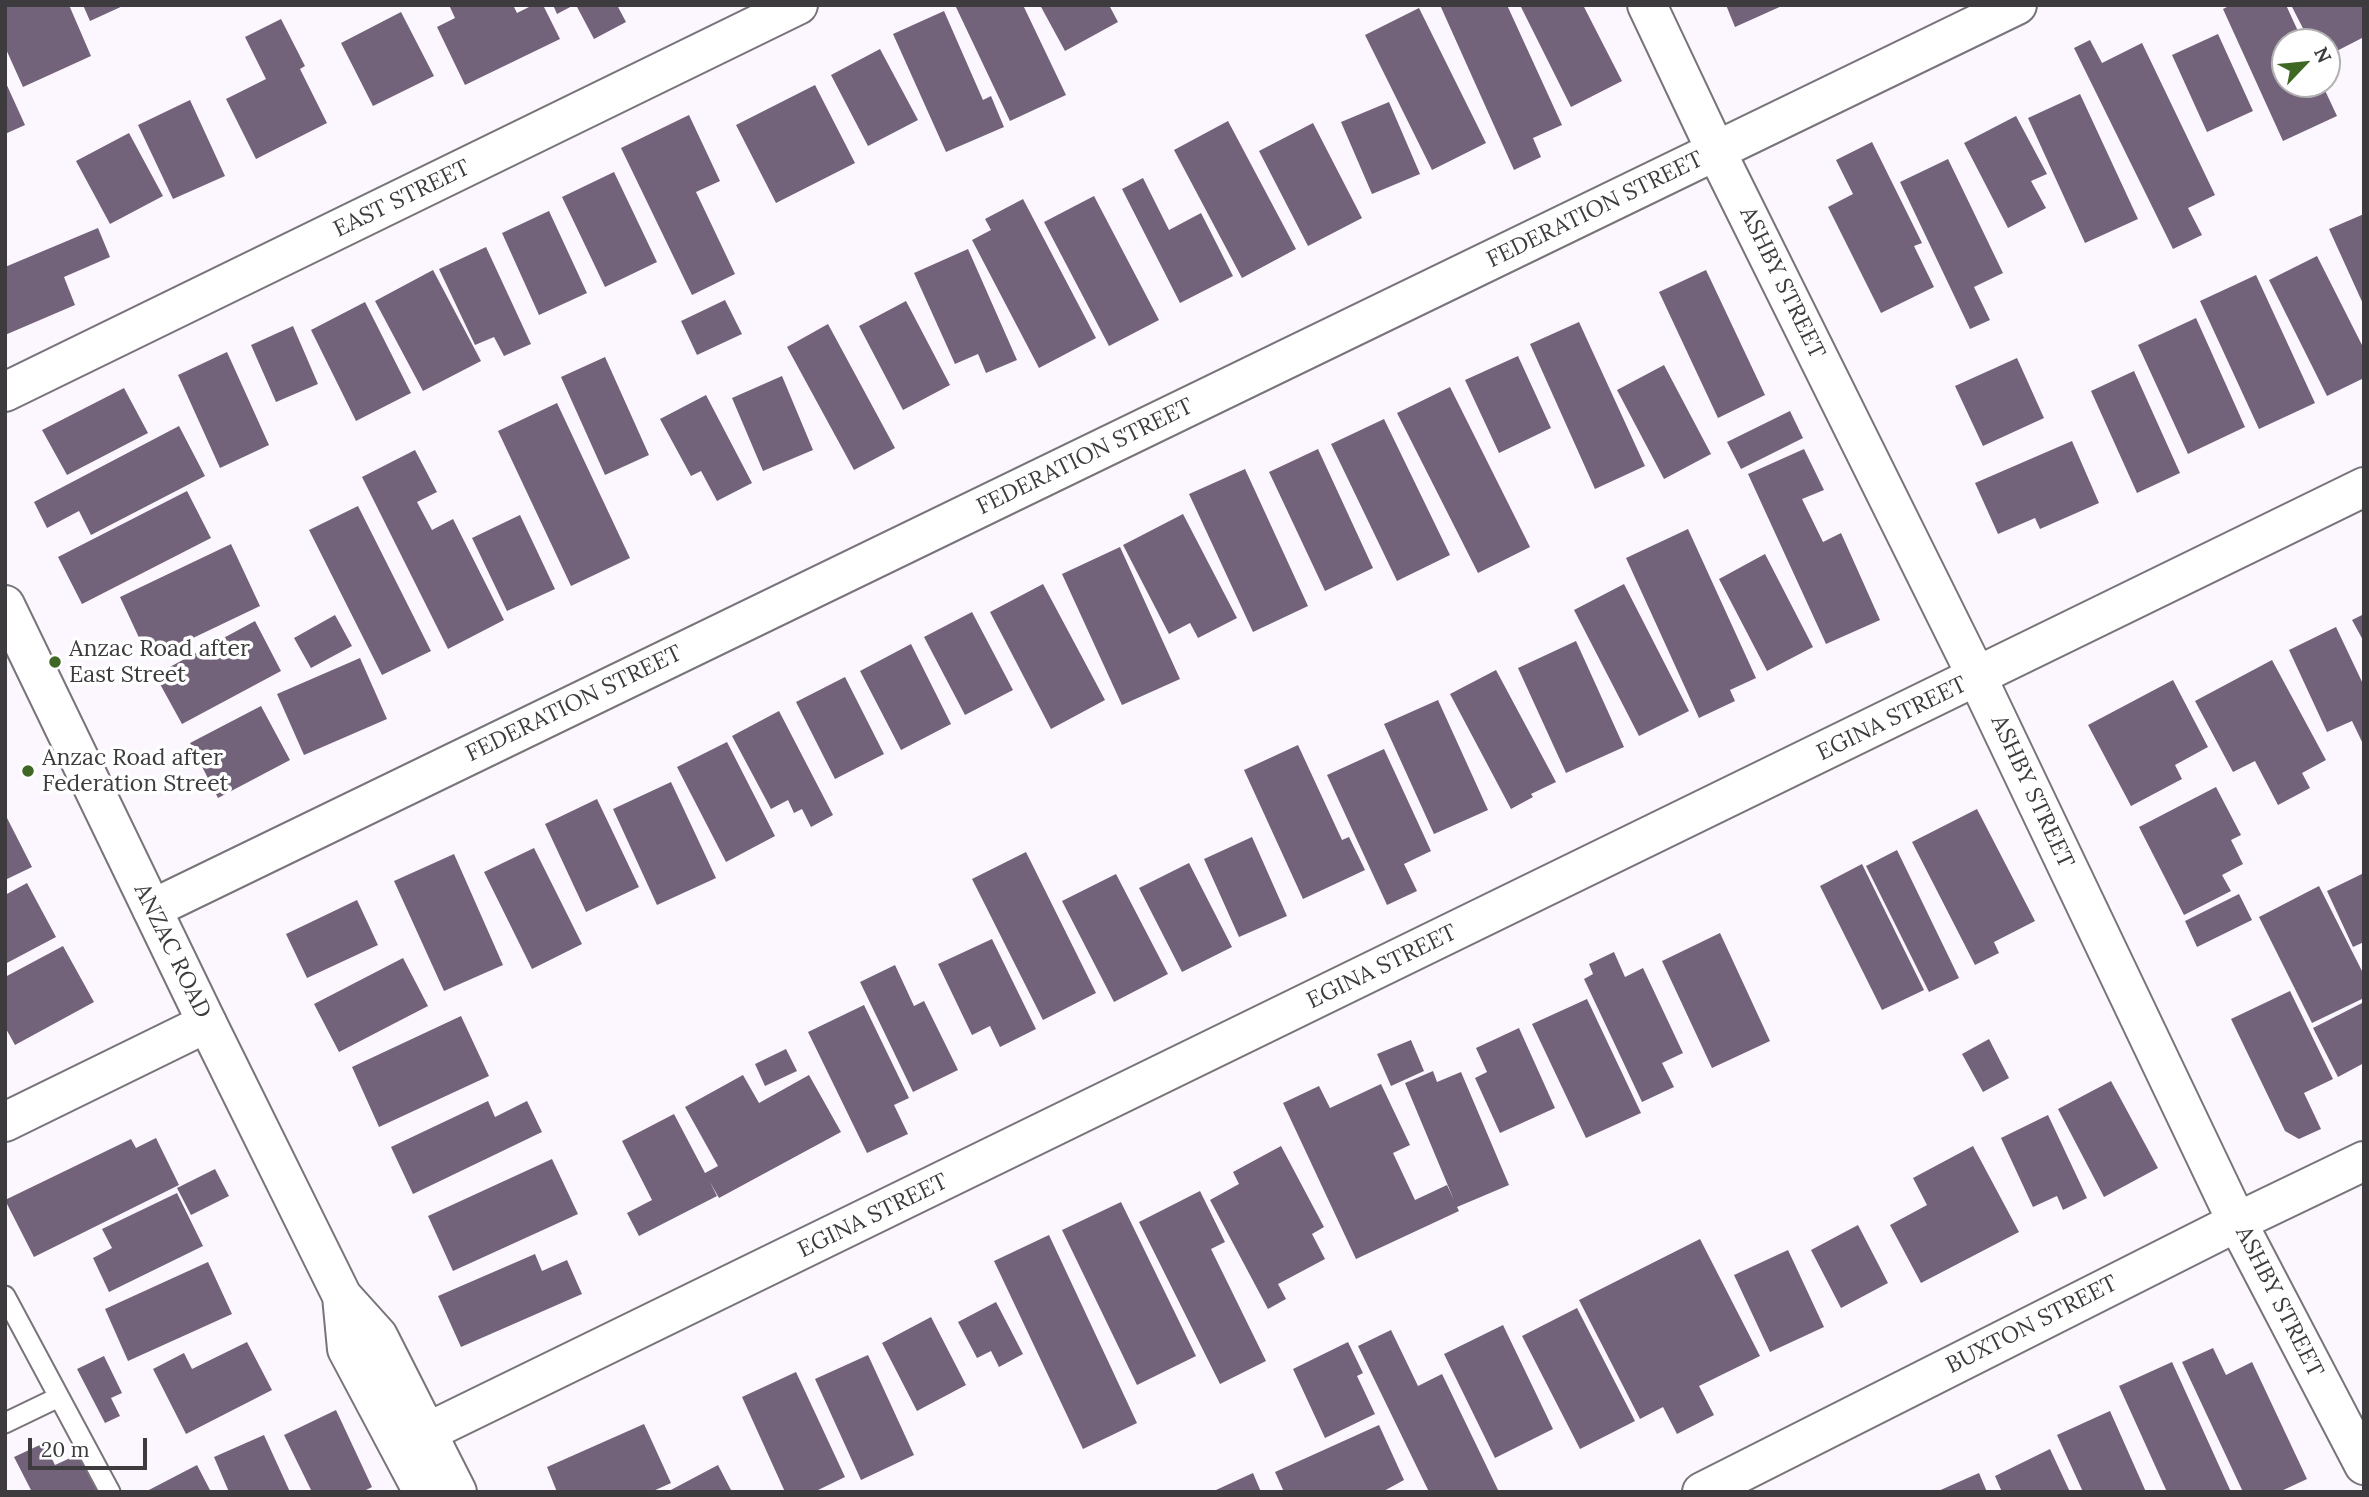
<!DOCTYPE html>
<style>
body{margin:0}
#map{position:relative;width:2369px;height:1497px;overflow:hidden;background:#fcf7fe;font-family:Lora,serif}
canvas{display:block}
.frame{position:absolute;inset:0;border:7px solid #3d3b3e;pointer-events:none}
.north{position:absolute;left:2271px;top:28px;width:70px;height:70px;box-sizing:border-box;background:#fff;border:2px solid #b1b1b2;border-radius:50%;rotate:64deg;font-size:19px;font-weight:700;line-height:28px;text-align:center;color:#3d3b3e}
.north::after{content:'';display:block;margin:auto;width:24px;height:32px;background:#3e6824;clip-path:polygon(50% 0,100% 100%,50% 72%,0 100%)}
.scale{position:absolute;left:28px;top:1438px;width:119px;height:32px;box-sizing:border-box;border:4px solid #3d3b3e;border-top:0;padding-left:9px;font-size:21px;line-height:24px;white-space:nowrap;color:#3d3b3e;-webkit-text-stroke:5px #fff;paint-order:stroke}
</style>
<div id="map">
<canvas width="2369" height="1497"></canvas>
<div class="frame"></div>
<div class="north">N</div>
<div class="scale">20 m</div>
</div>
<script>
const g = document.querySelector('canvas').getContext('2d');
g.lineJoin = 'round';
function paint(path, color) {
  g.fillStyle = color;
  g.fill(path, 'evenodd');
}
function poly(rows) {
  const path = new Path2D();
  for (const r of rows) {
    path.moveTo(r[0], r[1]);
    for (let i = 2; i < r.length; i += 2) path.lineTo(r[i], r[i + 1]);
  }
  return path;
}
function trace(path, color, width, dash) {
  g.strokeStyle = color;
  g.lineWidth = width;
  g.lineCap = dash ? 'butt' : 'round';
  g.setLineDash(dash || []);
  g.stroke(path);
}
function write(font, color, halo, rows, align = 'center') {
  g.font = font + ' Lora,serif';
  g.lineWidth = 7;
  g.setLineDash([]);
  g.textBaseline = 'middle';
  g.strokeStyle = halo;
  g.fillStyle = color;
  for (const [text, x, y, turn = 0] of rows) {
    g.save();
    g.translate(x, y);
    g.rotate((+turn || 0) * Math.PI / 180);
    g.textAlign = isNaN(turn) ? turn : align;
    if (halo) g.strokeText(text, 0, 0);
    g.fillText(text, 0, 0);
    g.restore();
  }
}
const building = poly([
 [5,5,69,5,91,56,23,87,5,47],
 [83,5,125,5,90,21],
 [449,5,513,5,517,13,533,5,543,5,560,39,465,85,437,27,455,18],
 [553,5,574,5,557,14],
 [576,5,617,5,626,22,594,39],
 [955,5,1023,5,1066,95,1010,121],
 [1040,5,1109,5,1118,22,1065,51],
 [1440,5,1507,5,1562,125,1533,138,1541,157,1514,170],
 [1520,5,1583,5,1622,81,1571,107],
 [1726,5,1784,5,1735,27],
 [2231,5,2286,5,2303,42,2285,42,2285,84,2322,84,2337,116,2283,141,2223,9],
 [2291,5,2364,5,2364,37,2327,56,2327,42,2310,42],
 [1419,8,1486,143,1432,170,1365,35],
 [944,11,983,100,991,96,1004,127,946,152,893,34],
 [401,12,434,76,373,106,341,43],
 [281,19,305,66,300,69,327,123,256,159,226,99,266,79,245,37],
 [2218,34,2253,111,2207,132,2172,55],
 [2090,40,2102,63,2142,43,2215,195,2188,208,2202,235,2173,249,2074,48],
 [880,49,918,120,868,146,831,75],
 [5,81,25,125,5,134],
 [815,85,855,163,776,203,736,125],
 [2080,94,2138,219,2085,243,2028,118],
 [190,100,225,176,173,199,138,125],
 [1389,102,1420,174,1372,194,1341,122],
 [689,115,720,181,696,192,735,274,692,295,621,148],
 [2016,116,2047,174,2031,181,2046,208,2008,228,1964,143],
 [1228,121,1296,249,1242,278,1174,150],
 [1313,123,1362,218,1308,246,1259,151],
 [129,133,163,196,110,224,76,161],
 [1872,142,1922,243,1914,246,1934,287,1881,313,1828,207,1853,194,1836,160],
 [1948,159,2003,273,1974,287,1990,320,1970,329,1900,182],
 [614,172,657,262,605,287,562,197],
 [1143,178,1169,230,1201,213,1233,276,1180,303,1122,189],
 [1094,196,1159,320,1109,346,1044,222],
 [1023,199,1096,338,1039,368,972,240,991,230,985,219],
 [549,211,587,293,539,315,502,233],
 [2364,214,2364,306,2329,229],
 [98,228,110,257,64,277,75,305,5,335,5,267],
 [486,247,531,344,504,356,494,337,475,345,439,269],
 [968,249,1017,360,986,373,978,354,955,364,914,273],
 [2317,256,2364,349,2364,378,2327,396,2269,280],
 [433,270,481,361,423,391,375,301],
 [1706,270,1765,395,1718,418,1659,292],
 [2256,275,2315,403,2259,429,2200,301],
 [725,300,742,334,697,355,681,321],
 [906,301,950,385,903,410,859,326],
 [365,302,411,393,356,421,311,330],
 [2196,318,2245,427,2188,454,2138,345],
 [1579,322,1645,466,1595,489,1530,344],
 [828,324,895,448,854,470,787,347],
 [293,326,318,384,276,402,251,345],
 [227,352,269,445,220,468,178,375],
 [1518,356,1551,428,1499,453,1465,380],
 [605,357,649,455,605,475,561,377],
 [2017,358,2044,418,1983,446,1955,386],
 [1664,365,1711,454,1664,479,1617,390],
 [2134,371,2180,473,2137,493,2091,391],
 [782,376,813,450,763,471,732,398],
 [1450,387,1530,547,1478,573,1397,413],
 [124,388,148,433,67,475,42,430],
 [706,395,752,483,717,501,701,471,691,476,660,419],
 [557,403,630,558,571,586,498,431],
 [1790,411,1803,438,1741,469,1727,442],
 [1384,419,1450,555,1397,581,1331,444],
 [179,426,205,476,91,535,79,511,47,528,34,502],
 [2072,441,2099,503,2040,529,2035,518,1998,534,1975,483],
 [1318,449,1373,568,1325,591,1269,472],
 [1804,449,1824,490,1802,499,1823,542,1841,533,1880,620,1826,644,1748,474],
 [415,450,437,492,417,502,432,530,453,519,504,620,448,649,362,477],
 [1245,469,1308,606,1253,632,1189,494],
 [187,491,211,538,82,604,58,557],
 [358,506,431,651,382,675,309,530],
 [1183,514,1237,618,1198,638,1190,623,1169,634,1123,545],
 [520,515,555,589,507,611,472,538],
 [1688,529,1756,678,1730,690,1735,701,1699,718,1626,558],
 [231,544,260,606,149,659,120,597],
 [1120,547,1180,679,1122,705,1062,574],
 [1765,554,1813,647,1767,671,1719,579],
 [1043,584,1105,700,1051,729,990,612],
 [1624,584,1689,711,1639,736,1574,610],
 [972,612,1013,690,965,715,924,637],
 [2364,614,2364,642,2352,620],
 [335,615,352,646,311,668,294,638],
 [255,621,281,671,182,724,155,675],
 [2336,627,2364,686,2364,746,2352,721,2327,732,2289,650],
 [1576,641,1624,747,1566,773,1518,668],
 [911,644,951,724,901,750,860,671],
 [360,658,387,719,304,755,277,694],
 [2272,660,2326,760,2302,773,2310,788,2278,805,2255,761,2233,772,2195,701],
 [1496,670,1556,782,1531,794,1533,797,1511,809,1450,694],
 [845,677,884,754,835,779,796,702],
 [2173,680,2208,747,2175,765,2182,779,2131,806,2088,725],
 [1438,700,1488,810,1434,834,1384,724],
 [261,706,290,760,218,798,190,743],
 [779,711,833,815,811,827,802,809,794,813,788,800,771,809,732,736],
 [727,742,775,836,726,862,677,767],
 [1298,745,1342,840,1349,837,1365,870,1303,899,1244,770],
 [1384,749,1431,851,1404,864,1417,891,1387,905,1327,775],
 [671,782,716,878,657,905,613,809],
 [2216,787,2241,835,2231,840,2243,864,2222,875,2231,891,2184,915,2139,827],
 [597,799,639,887,586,912,545,824],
 [1977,809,2035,921,1994,942,1999,953,1975,965,1912,842],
 [5,814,32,867,5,880],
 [1252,837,1287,916,1239,937,1204,859],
 [534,848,582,944,532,969,484,872],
 [1897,850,1959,978,1929,992,1866,866],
 [1026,852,1096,993,1043,1020,972,879],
 [454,854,503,965,444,991,394,881],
 [1189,863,1232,947,1182,972,1139,888],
 [1862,864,1924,990,1882,1010,1820,886],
 [2364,873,2364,942,2353,947,2327,891],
 [1116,874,1168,974,1114,1002,1062,901],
 [27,883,56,937,5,964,5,895],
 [2319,886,2364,975,2364,998,2312,1023,2259,917],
 [2239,894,2252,920,2197,947,2185,921],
 [357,900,378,945,307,978,286,934],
 [1720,933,1770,1041,1712,1068,1662,961],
 [992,939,1036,1029,1000,1047,990,1026,972,1035,938,964],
 [63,946,94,1002,15,1045,5,1027,5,977],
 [1614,952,1625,977,1643,968,1683,1053,1662,1063,1674,1087,1642,1102,1584,979,1593,974,1589,964],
 [403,958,428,1006,339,1052,314,1004],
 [895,965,914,1006,924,1001,958,1070,913,1092,860,982],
 [2290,991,2333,1079,2304,1093,2321,1129,2299,1139,2285,1131,2231,1019],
 [1587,999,1641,1113,1586,1138,1532,1024],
 [2364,1002,2364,1063,2338,1077,2313,1028],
 [864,1005,909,1098,894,1105,908,1134,867,1153,808,1032],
 [461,1016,489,1076,379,1127,352,1067],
 [1519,1028,1555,1108,1500,1133,1475,1078,1487,1072,1476,1048],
 [1989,1039,2009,1078,1983,1092,1962,1054],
 [1411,1040,1424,1071,1391,1086,1377,1054],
 [786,1049,797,1071,765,1086,755,1064],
 [1433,1071,1437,1082,1461,1072,1509,1185,1457,1207,1459,1211,1356,1259,1283,1103,1319,1086,1330,1108,1381,1084,1410,1145,1393,1153,1415,1200,1447,1185,1454,1200,1405,1083],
 [743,1075,759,1103,809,1075,841,1132,719,1198,710,1182,717,1196,639,1236,627,1213,652,1200,622,1141,674,1114,705,1173,718,1166,685,1107],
 [2111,1081,2158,1168,2104,1197,2058,1109],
 [488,1101,495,1117,527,1101,542,1132,413,1194,391,1147],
 [2048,1115,2087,1198,2063,1210,2057,1196,2033,1207,2001,1138],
 [156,1138,179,1185,34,1257,5,1200,131,1139,136,1148],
 [1281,1146,1324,1227,1312,1234,1325,1259,1278,1284,1286,1299,1268,1309,1210,1200,1239,1184,1233,1172],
 [1973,1146,2019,1232,1921,1283,1890,1225,1927,1205,1913,1178],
 [552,1159,578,1214,453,1271,428,1216],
 [215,1169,229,1196,191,1215,177,1188],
 [1200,1191,1225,1242,1211,1249,1266,1361,1220,1384,1139,1222],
 [177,1193,203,1246,109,1292,93,1258,112,1248,102,1229],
 [1121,1202,1196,1356,1137,1385,1062,1230],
 [1858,1225,1888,1283,1841,1308,1811,1250],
 [1049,1235,1137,1423,1083,1449,994,1261],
 [1700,1239,1760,1356,1699,1386,1714,1415,1677,1434,1663,1407,1640,1419,1579,1300],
 [1788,1250,1824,1327,1770,1352,1734,1275],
 [535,1254,542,1271,567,1260,582,1294,461,1347,438,1296],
 [208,1262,232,1314,128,1361,105,1309],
 [996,1302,1023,1354,999,1367,991,1351,977,1358,958,1322],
 [1577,1308,1635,1421,1580,1449,1522,1336],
 [931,1317,966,1385,917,1411,882,1343],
 [1503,1325,1553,1429,1495,1458,1444,1354],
 [1391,1330,1418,1386,1442,1374,1499,1492,1429,1492,1358,1346],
 [247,1342,272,1390,186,1434,153,1369,184,1353,192,1369],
 [1348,1342,1363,1373,1357,1376,1375,1414,1325,1438,1293,1369],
 [2213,1348,2226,1375,2252,1362,2307,1479,2279,1492,2243,1492,2182,1362],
 [868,1355,914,1455,861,1480,815,1379],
 [104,1356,122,1393,111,1398,120,1416,105,1423,77,1369],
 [2172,1362,2231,1492,2167,1492,2119,1386],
 [796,1372,845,1477,814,1492,785,1492,742,1397],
 [336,1410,372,1487,362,1492,312,1492,284,1435],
 [2110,1411,2146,1492,2083,1492,2057,1435],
 [644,1424,671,1483,651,1492,557,1492,547,1467],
 [1379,1425,1404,1480,1382,1492,1284,1492,1275,1472],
 [264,1435,290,1492,229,1492,214,1457],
 [44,1443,55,1465,81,1453,100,1492,32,1492,14,1457],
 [2050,1449,2070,1492,2002,1492,1995,1476],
 [197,1465,211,1492,145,1492],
 [718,1465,732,1492,667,1492],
 [1253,1473,1261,1492,1217,1492,1216,1490],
 [1979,1473,1987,1492,1936,1492]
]);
const lane = poly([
 [5,1296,110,1492],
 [5,1423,59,1397]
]);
const street = poly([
 [1647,5,1716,151,1977,677,2237,1222,2364,1465],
 [5,392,798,5],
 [152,909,2017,5],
 [5,1122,207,1023],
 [1702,1492,2237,1222,2364,1161]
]);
const secondary = poly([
 [5,605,207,1023,342,1296,378,1336,457,1492],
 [342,1296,347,1349,423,1492],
 [399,1446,2364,487]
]);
const markers = [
 [55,662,7,"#3e6824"],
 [28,771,7,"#3e6824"]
];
const streetNames = [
 ["EAST STREET",402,199,-26],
 ["FEDERATION STREET",1595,210,-26],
 ["ASHBY STREET",1782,283,64],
 ["FEDERATION STREET",1085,457,-26],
 ["FEDERATION STREET",574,704,-26],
 ["EGINA STREET",1892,719,-26],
 ["ASHBY STREET",2032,792,65],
 ["ANZAC ROAD",172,951,64],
 ["EGINA STREET",1382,967,-26],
 ["EGINA STREET",873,1216,-26],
 ["ASHBY STREET",2279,1302,63],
 ["BUXTON STREET",2032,1325,-27]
];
const poiNames = [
 ["Anzac Road after",69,649],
 ["East Street",69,675],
 ["Anzac Road after",42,758],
 ["Federation Street",42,784]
];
paint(building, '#73637a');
trace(lane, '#78747a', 23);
trace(street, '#78747a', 42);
trace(secondary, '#78747a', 42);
trace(lane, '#fff', 19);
trace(street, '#fff', 38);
trace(secondary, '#fff', 38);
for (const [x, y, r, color] of markers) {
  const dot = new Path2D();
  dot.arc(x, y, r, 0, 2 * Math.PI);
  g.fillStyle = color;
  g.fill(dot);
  trace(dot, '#fff', 2.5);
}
write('23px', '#3d3b3e', '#fff', streetNames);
write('23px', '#3d3b3e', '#fff', poiNames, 'left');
</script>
